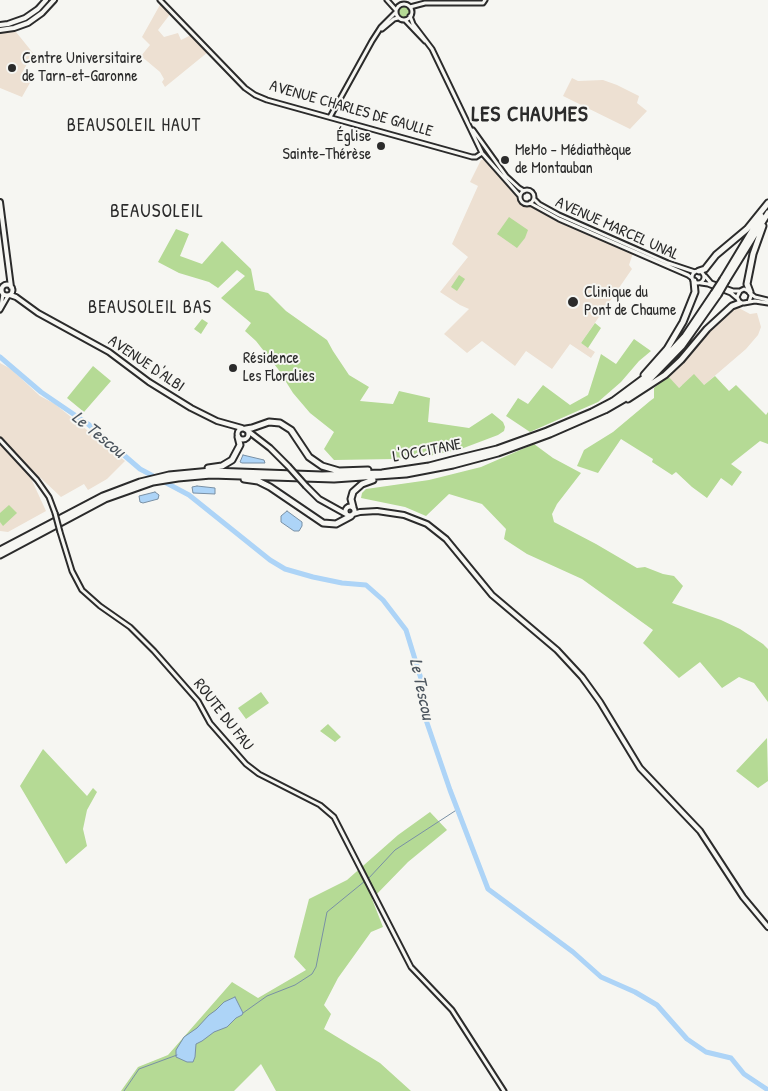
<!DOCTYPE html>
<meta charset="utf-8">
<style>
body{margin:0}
canvas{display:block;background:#f6f6f2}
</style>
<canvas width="768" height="1091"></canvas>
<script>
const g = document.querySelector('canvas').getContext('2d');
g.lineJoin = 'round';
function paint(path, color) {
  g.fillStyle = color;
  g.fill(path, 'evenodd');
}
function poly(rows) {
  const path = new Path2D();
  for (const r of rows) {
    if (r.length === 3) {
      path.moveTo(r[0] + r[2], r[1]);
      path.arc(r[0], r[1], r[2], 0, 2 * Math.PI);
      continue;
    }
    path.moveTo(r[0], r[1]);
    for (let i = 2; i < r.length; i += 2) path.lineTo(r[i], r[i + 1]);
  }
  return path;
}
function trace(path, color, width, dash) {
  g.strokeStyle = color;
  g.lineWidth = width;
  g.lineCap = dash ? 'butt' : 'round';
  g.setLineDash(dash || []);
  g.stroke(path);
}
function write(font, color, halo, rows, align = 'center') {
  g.font = font + ' "Patrick Hand",sans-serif';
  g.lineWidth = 4;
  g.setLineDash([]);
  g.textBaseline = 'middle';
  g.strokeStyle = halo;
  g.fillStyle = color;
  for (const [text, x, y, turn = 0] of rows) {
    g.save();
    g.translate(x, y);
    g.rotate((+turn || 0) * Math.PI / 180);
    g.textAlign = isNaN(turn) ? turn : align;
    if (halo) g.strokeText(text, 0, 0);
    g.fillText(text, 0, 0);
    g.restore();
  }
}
const built = poly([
 [161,3,171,13,158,30,164,37,178,33,181,40,191,35,208,52,165,87,162,82,164,79,160,72,141,56,150,45,142,37],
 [0,32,16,32,33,53,21,75,31,81,22,97,0,88],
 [572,78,578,81,603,80,617,85,639,96,637,103,647,111,630,129,563,96],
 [485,159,517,194,536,207,633,253,629,265,632,269,581,343,595,352,591,358,570,344,552,369,526,351,515,366,482,341,467,353,444,334,469,309,460,305,440,292,468,257,452,244,478,186,470,182,481,160],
 [737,307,750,314,757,313,761,327,758,335,746,349,704,385,682,385,678,389,668,376,687,359,714,326],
 [0,363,11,369,40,396,55,404,125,461,107,479,88,490,84,484,61,497,15,454,0,437],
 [0,443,29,474,46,511,8,532,0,531]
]);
const green = poly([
 [404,12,6],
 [509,217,528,230,525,238,517,248,497,234],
 [176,229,189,234,180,256,202,264,222,241,251,269,255,290,268,293,286,311,327,340,333,351,349,375,369,387,360,401,393,404,399,391,430,398,428,422,469,428,492,413,503,422,505,427,504,431,498,435,461,449,429,456,394,459,334,460,324,449,334,432,310,413,293,393,278,369,256,341,245,331,251,323,221,298,245,276,237,270,218,288,209,282,179,273,158,262],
 [459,275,465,279,457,291,451,287],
 [202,319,208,323,201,334,194,329],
 [595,323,601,328,588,348,581,343],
 [634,339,651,351,639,361,621,382,598,402,530,432,506,416,518,398,528,404,543,385,570,405,588,395,601,354,616,364],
 [93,366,111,381,84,412,67,398],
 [694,374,704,385,715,376,729,391,736,385,766,415,768,412,768,444,760,441,731,464,742,472,732,486,721,478,707,498,692,487,676,472,672,475,652,462,653,459,621,439,598,473,577,466,584,450,613,432,650,401,654,398,654,388,668,376,679,388],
 [534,444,553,458,581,473,557,504,552,514,554,522,596,544,637,568,645,567,663,574,674,576,683,586,672,603,721,620,740,629,763,644,768,649,768,702,754,683,739,677,722,688,700,662,679,678,643,643,653,630,582,579,527,554,504,539,506,529,482,504,449,494,426,516,405,507,361,498,362,493,366,489,429,480,481,467],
 [9,505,17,513,3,526,0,522,0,513],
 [261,692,269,703,246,719,238,708],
 [328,724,341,737,335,742,320,731],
 [767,738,768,781,758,788,736,771],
 [43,749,87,796,93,788,97,792,87,810,83,829,87,846,66,864,20,786],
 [430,812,447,830,408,862,372,899,383,927,371,932,338,978,324,1005,331,1014,324,1029,380,1063,411,1091,276,1091,261,1064,234,1091,121,1091,138,1067,168,1055,232,982,258,998,306,970,294,957,309,899,347,880,398,835]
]);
const water = poly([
 [243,455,264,460,265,463,242,463,240,462,243,455],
 [197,486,215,488,215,494,193,493,192,487,197,486],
 [155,492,159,495,158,499,143,503,140,502,139,496,155,492],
 [287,511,302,522,302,526,299,531,294,531,281,522,281,516,287,511],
 [235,997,243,1013,242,1015,236,1018,227,1027,214,1032,202,1041,196,1044,195,1057,193,1062,187,1062,176,1057,176,1050,184,1037,197,1028,209,1015,216,1010,224,1002,235,997]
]);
const stream = poly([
 [368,879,395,850,458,809],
 [243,1013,267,996,295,985,312,974,316,967,327,912,365,881],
 [124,1091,139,1069,177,1055]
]);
const river = poly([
 [0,357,41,392,88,424,140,469,189,495,270,560,285,569,313,577,342,583,366,585,383,600,406,630,422,682,425,717,450,790,488,889,573,952,601,977,635,992,657,1005,687,1039,706,1052,731,1058,744,1074,768,1090]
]);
const secondary = poly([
 [160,0,245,88,255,95,267,100,472,157,476,157,482,153],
 [387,0,396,10],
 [404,12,8],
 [410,7,425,3,483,3,485,0],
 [410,16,413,24,432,49,482,153,520,196],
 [405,20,425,41],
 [382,29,394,19,398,18],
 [330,117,372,41,381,27,396,12],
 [473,130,506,176,519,188,524,191],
 [527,197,7],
 [534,199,539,204,559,215,668,263,695,272],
 [530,203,559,219,688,275,692,278],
 [698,277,6],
 [705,276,711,283,733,291,739,291],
 [701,283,708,284,731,293,737,298],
 [751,294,755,297,768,300],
 [749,302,751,296,750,292,744,289,740,291,737,297,740,303,744,303,755,301,768,303],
 [1,306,3,294],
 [0,310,8,296],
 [0,440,37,480,49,497,55,513],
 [60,532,72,571,82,590,100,606,130,627,154,651,198,701,210,723,246,764,259,774,320,805,334,817,411,967,452,1010,504,1091]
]);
const primary = poly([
 [0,25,8,24,25,18,38,9,46,0],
 [0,30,14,28,28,23,42,13,54,0],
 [0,202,11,287],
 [7,290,5.5],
 [10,295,16,297,38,313,109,352,149,382,191,408,217,421,242,428],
 [243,434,5.5],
 [248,431,270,448,288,466],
 [306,486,319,499,346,514],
 [350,511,4.5],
 [353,514,360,512,377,511,404,515,427,524,446,539,492,595,557,650,582,677,600,702,640,768,700,831,743,897,768,927]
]);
const highway = poly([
 [699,271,705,269,716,255,747,229,768,203],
 [723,279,761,216],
 [726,281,768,213],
 [750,292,747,284,753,254,763,226],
 [644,375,667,349,683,322,695,292,694,281],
 [628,399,665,375,681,360,707,329,732,306,740,303],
 [246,429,252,428,269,422,280,423,291,430,309,457,322,466,339,471,368,470],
 [208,468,222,466,232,460,240,445,238,437],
 [244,479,258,481,270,487,323,523,336,524,351,516],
 [353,507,351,499,353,492,362,484,373,480],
 [0,550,103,496,140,482,169,475,211,471,322,475,382,473,429,466,452,460,497,449,547,431,592,412,613,401,652,372,685,336,714,293],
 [0,555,105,499,153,482,178,478,211,475,334,479,406,474,453,465,498,453,550,434,605,410,624,399,651,378,682,346,718,295]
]);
const secondaryBridge = poly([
 [55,513,60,532]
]);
const primaryBridge = poly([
 [288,466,306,486]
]);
const highwayBridge = poly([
 [714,293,723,279],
 [718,295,726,281]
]);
const markers = [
 [12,68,5,"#2b2b2b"],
 [381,146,5,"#2b2b2b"],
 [505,160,5,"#2b2b2b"],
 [573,302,6,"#2b2b2b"],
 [233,368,5,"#2b2b2b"]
];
const poiNames = [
 ["Centre Universitaire",22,59],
 ["de Tarn-et-Garonne",22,77],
 ["Église",371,137,"right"],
 ["Sainte-Thérèse",371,155,"right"],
 ["MeMo - Médiathèque",515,151],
 ["de Montauban",515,169],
 ["Clinique du",584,293],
 ["Pont de Chaume",584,311],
 ["Résidence",243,359],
 ["Les Floralies",243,377]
];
const streetNames = [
 ["AVENUE CHARLES DE GAULLE",351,109,16],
 ["AVENUE MARCEL UNAL",617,229,24],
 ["AVENUE D'ALBI",146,364,34],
 ["L'OCCITANE",427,451,-11],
 ["ROUTE DU FAU",223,715,52]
];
const neighbourhoodNames = [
 ["BEAUSOLEIL HAUT",134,126],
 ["BEAUSOLEIL BAS",150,308]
];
const waterNames = [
 ["Le Tescou",98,435,39],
 ["Le Tescou",421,689,78]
];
const quarterNames = [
 ["BEAUSOLEIL",157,212]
];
const districtNames = [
 ["LES CHAUMES",530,115]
];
paint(built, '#ede0d2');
paint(green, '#b5da95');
paint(water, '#add4f7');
trace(water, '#7990a5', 1);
trace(stream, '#7990a5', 1);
trace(river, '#add4f7', 5);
trace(secondary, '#2b2b2b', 7);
trace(primary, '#2b2b2b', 8);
trace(highway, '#2b2b2b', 9);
trace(secondary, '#f6f6f2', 3);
trace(primary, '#f6f6f2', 4);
trace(highway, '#f6f6f2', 5);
trace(secondaryBridge, '#2b2b2b', 7, []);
trace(primaryBridge, '#2b2b2b', 8, []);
trace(highwayBridge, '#2b2b2b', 9, []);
trace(secondaryBridge, '#f6f6f2', 3);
trace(primaryBridge, '#f6f6f2', 4);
trace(highwayBridge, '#f6f6f2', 5);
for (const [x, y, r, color] of markers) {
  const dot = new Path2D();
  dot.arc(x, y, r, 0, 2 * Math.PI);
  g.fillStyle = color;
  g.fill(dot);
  trace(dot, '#f6f6f2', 2);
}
write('16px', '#2b2b2b', '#f6f6f2', poiNames, 'left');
write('16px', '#2b2b2b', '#f6f6f2', streetNames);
g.letterSpacing = '1px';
write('18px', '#2b2b2b', '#f6f6f2', neighbourhoodNames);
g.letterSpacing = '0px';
write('italic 18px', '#4c555e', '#f6f6f2', waterNames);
g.letterSpacing = '1px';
write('19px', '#2b2b2b', '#f6f6f2', quarterNames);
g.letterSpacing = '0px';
g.letterSpacing = '1px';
write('bold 21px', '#2b2b2b', '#f6f6f2', districtNames);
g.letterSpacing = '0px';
</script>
